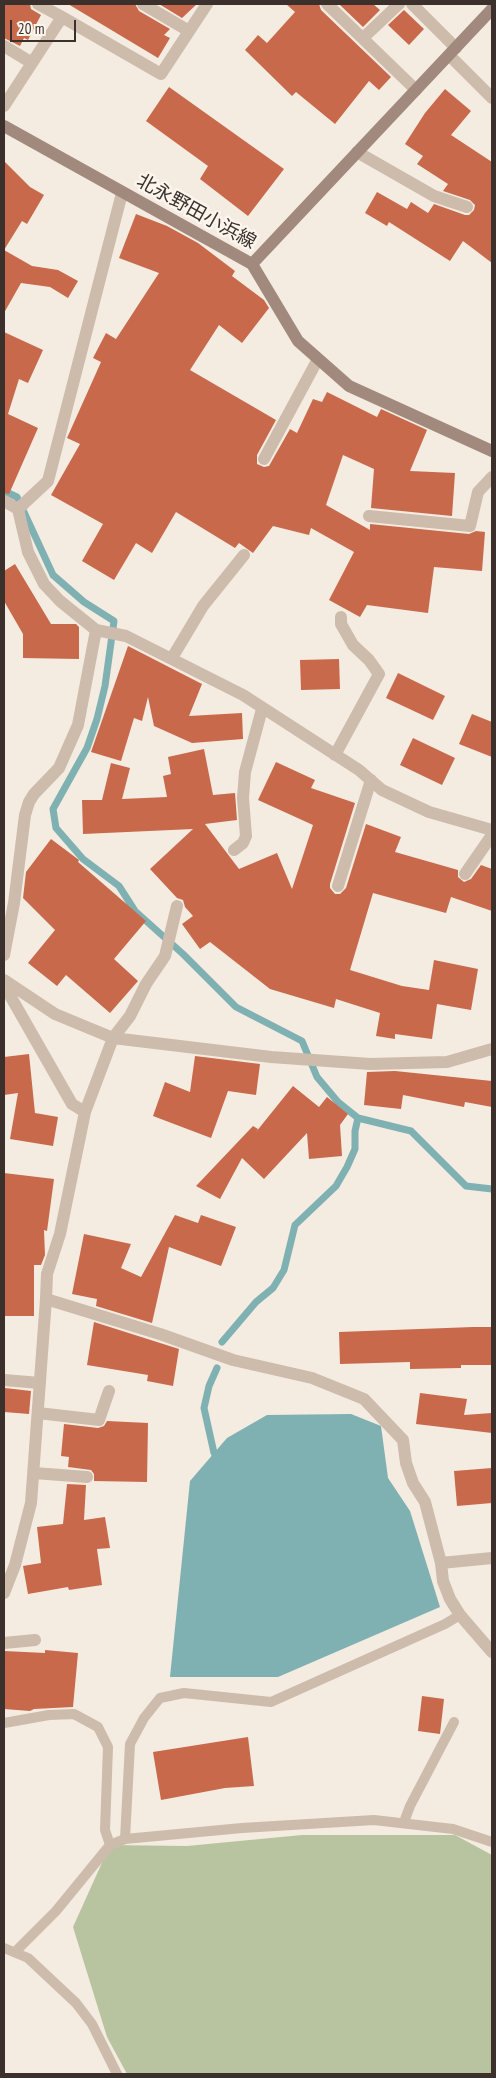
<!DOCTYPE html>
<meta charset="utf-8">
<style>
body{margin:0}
#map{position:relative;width:496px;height:2078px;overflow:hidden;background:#f4ebe1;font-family:"PT Sans Narrow",sans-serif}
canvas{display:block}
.frame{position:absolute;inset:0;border:5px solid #3b302b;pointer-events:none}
.scale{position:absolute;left:10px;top:20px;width:66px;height:22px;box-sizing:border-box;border:2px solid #3b302b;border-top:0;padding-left:6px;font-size:15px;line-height:18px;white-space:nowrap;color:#3b302b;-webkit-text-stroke:4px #fbf5ee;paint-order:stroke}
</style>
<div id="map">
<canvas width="496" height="2078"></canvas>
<div class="frame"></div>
<div class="scale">20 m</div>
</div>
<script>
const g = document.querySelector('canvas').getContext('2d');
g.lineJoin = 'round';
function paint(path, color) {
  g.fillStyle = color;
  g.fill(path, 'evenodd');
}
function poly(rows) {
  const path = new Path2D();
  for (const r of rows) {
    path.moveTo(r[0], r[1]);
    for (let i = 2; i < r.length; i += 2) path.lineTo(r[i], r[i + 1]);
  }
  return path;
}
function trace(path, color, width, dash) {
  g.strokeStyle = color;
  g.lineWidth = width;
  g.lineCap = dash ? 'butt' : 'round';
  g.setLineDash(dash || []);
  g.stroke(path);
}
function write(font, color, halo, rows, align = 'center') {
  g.font = font + ' "PT Sans Narrow","Noto Sans JP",sans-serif';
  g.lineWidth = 5;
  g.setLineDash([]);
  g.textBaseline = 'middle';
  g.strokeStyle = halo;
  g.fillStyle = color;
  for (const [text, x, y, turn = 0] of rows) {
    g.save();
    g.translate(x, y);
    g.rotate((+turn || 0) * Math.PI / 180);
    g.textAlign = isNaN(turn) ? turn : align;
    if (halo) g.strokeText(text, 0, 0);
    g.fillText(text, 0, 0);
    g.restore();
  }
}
const green = poly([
 [302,1835,455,1835,492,1855,492,2074,127,2074,107,2037,73,1927,110,1845,187,1846]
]);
const water = poly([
 [351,1414,381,1426,388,1478,410,1511,440,1607,278,1677,170,1677,190,1481,227,1438,267,1415]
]);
const stream = poly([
 [4,491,17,497,53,575,84,602,114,621,105,686,97,719,87,748,53,809,56,828,83,859,119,886,135,911,183,954,236,1007,302,1041,317,1077,338,1102,358,1118,411,1131,466,1186,492,1189],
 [222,1342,256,1302,273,1288,284,1270,295,1225,336,1186,347,1167,355,1149,355,1131,358,1118],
 [214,1453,204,1408,209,1386,217,1368]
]);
const building = poly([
 [4,4,30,4,31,9,41,15,28,40,24,38,20,46,4,38],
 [68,4,135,4,139,11,170,29,164,35,170,38,158,58],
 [159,4,197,4,182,18],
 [286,4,319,4,321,10,391,77,379,90,369,81,335,124,296,92,292,96,245,50,258,35,267,43,295,12],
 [342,4,373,4,380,10,363,27,340,5],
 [404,10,424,29,409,45,388,25],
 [169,87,284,169,248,216,200,179,208,166,146,121],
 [445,89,471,111,451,135,492,162,492,263,463,241,450,261,389,222,387,226,365,213,377,192,407,209,411,202,428,213,434,204,465,215,469,215,474,210,475,205,470,200,443,191,448,184,417,164,423,156,405,144,425,113],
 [4,161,30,187,44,195,27,224,22,221,4,250,32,266,58,270,78,281,68,298,50,287,21,283,4,313],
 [136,214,167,226,198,243,235,271,232,276,264,300,269,308,242,343,219,325,190,370,276,420,257,455,257,464,264,467,269,466,290,429,297,433,313,399,322,402,327,392,377,417,381,409,427,430,410,471,455,473,452,516,371,508,374,469,343,455,326,505,370,530,370,524,469,534,476,531,485,532,482,571,434,567,428,613,367,605,360,617,329,600,354,552,311,528,309,535,273,526,253,553,239,543,235,548,176,512,152,553,136,543,114,580,82,561,103,524,51,495,80,444,67,438,101,362,93,358,106,333,116,339,159,273,119,258],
 [4,332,43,350,28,383,19,379,8,414,38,428,9,494,4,493],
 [15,564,51,624,76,624,79,627,79,659,23,658,23,634,4,601,4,571],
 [128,646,202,684,189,716,242,713,243,739,192,743,154,726,148,697,142,721,134,718,121,761,91,752],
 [339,659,340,689,301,690,300,660],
 [398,673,445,696,433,720,386,698],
 [472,714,492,722,492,757,459,744],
 [413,738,455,758,442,785,400,765],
 [204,749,213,795,235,793,237,820,205,824,239,869,277,853,292,889,313,825,258,800,276,762,315,780,311,788,355,803,330,884,330,888,335,894,340,894,346,888,366,824,401,837,395,852,458,870,458,877,464,882,471,879,481,865,492,869,492,911,451,897,446,913,373,893,350,970,402,986,429,990,434,960,478,969,471,1010,437,1004,432,1039,395,1034,395,1039,376,1036,380,1013,336,999,334,1008,270,989,210,942,200,949,182,924,193,916,185,907,183,900,177,898,150,869,193,829,83,834,82,800,102,800,111,763,130,768,122,799,167,797,163,776,171,774,168,757],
 [51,839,79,860,78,862,146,921,114,959,138,981,110,1013,66,975,57,986,28,963,55,930,23,898,26,872],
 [29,1054,35,1113,58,1117,53,1146,10,1139,18,1093,4,1095,4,1057],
 [195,1056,260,1064,256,1095,228,1091,211,1138,153,1116,165,1082,190,1092],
 [395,1071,492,1081,492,1107,465,1102,464,1107,403,1095,401,1109,364,1105,367,1072],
 [293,1086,319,1107,327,1097,348,1114,340,1125,342,1156,309,1159,307,1133,264,1179,242,1158,220,1199,196,1186,253,1126,258,1129,256,1132],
 [4,1173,54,1179,47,1231,44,1230,45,1255,41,1265,34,1265,34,1316,4,1316],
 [175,1215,198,1223,201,1215,236,1227,221,1266,169,1247,152,1323,96,1306,97,1299,72,1294,84,1234,131,1244,121,1268,141,1277],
 [94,1322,179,1349,173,1386,147,1381,148,1375,87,1365],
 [473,1327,492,1327,492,1365,461,1365,461,1368,410,1369,410,1362,340,1364,339,1332],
 [5,1388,31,1391,29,1414,4,1412],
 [420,1393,467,1399,464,1415,492,1413,492,1433,416,1424],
 [107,1421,148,1423,147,1482,94,1481,94,1474,91,1470,68,1467,69,1457,61,1456,64,1424,98,1428,104,1426],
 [492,1468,492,1503,457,1506,454,1471],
 [67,1484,86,1485,84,1520,105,1517,110,1548,97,1549,102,1585,69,1590,68,1587,28,1594,23,1566,41,1563,37,1527,63,1524],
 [45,1650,78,1653,73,1707,34,1709,30,1711,4,1709,4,1651,45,1653],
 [422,1696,444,1699,440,1734,418,1731],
 [248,1737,254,1786,225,1788,161,1800,153,1752]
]);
const lane = poly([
 [4,1723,49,1715,74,1714,98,1727,108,1747,105,1830,110,1845],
 [404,1822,410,1806,454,1722],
 [125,1839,130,1744,144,1718,160,1698,184,1693,271,1702,445,1624,460,1615],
 [4,1948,28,1958,76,2003,92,2024,117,2074],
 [15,1952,56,1911,110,1845,125,1839,242,1828,374,1820,453,1829,492,1842]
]);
const street = poly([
 [38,4,62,17],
 [143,4,189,31],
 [327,4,416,90],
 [412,4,456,48],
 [363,38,399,4],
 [4,46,32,63],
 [449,55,492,98],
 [4,106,62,17,161,74,207,4],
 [357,152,434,196,467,207],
 [264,459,318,359],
 [4,501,18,509,28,552,44,584,60,601,96,630,126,636,243,695,359,770,382,790,429,812,492,830],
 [18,509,48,481,122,193],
 [369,516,470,526,478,492,492,477],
 [172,658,203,606,244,555],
 [335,755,379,674,369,660,353,645,341,624,341,617],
 [234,850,243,843,246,836,243,798,245,772,262,709],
 [465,874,492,835],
 [338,886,371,780],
 [177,906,165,956,146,984,130,1016,113,1038,85,1112,60,1234,47,1274,46,1299,160,1334,233,1360,312,1378,364,1399,403,1440,406,1463,413,1483,425,1502,441,1563,443,1581,450,1599,460,1615,492,1652],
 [4,955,14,903,25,815,29,802,34,794,59,768,78,725,96,630],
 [4,980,55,1014,113,1038,271,1057,370,1064,447,1062,492,1049],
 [4,985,72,1104,85,1112],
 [4,1380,40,1383],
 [38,1413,99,1420,109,1391],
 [34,1473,87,1477],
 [441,1563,492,1558],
 [4,1593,15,1565,31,1503,46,1299],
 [4,1643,35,1640]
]);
const secondary = poly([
 [4,126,252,264,298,341,349,386,492,451],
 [252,264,492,9]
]);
const streetNames = [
 ["北永野田小浜線",196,212,29]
];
paint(green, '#b8c4a0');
paint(water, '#7fb0b2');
trace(stream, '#7fb0b2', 7);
paint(building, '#c8694b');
trace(lane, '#cdbbac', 10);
trace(street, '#cdbbac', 12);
trace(secondary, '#a18a7d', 12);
write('19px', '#3b302b', '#fbf5ee', streetNames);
</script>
